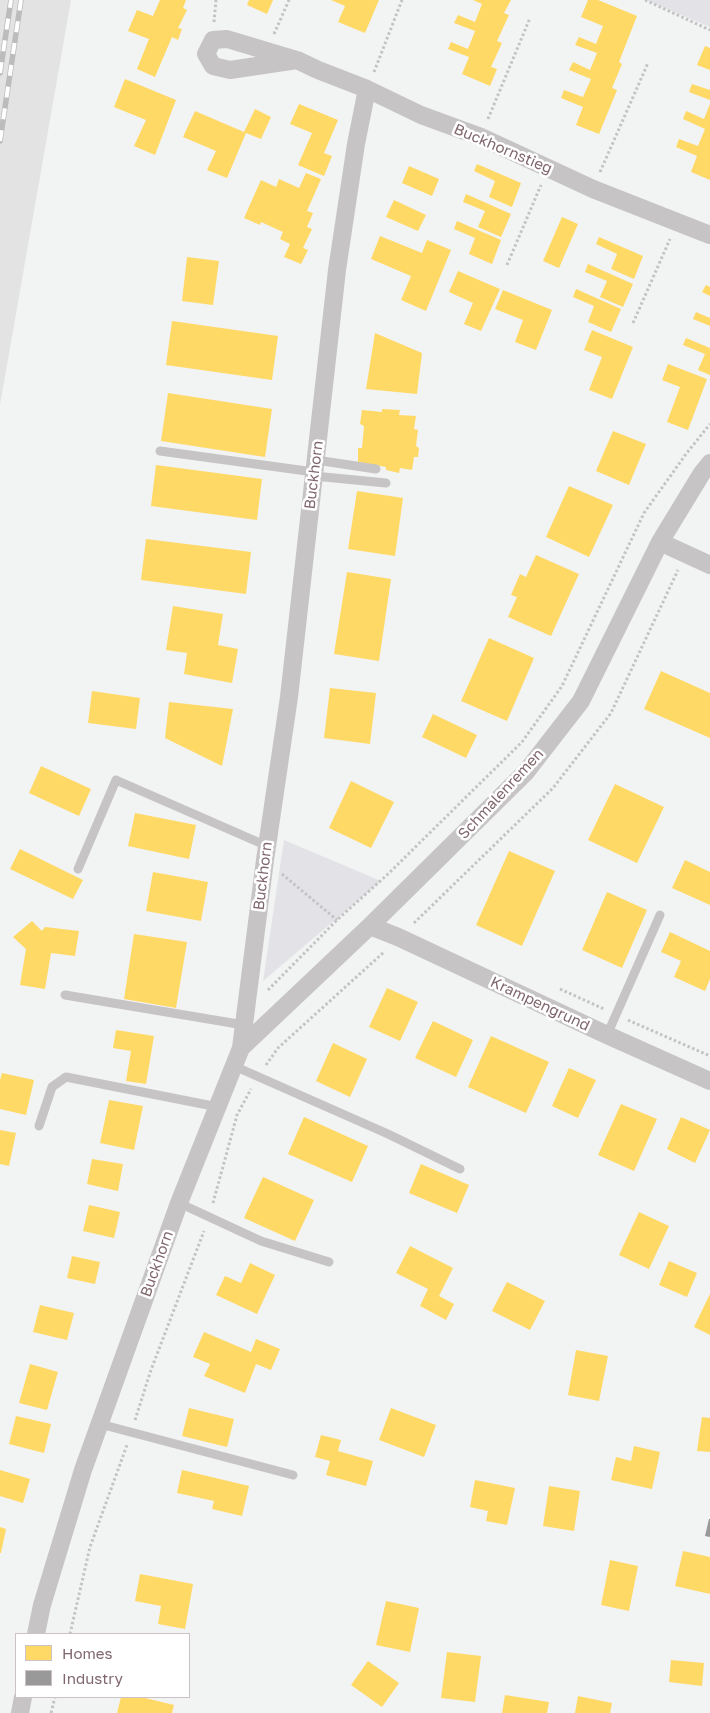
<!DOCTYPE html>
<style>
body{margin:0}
#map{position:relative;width:710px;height:1713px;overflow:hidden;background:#f2f3f3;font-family:"Golos Text",sans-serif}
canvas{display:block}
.legend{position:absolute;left:15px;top:1633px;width:175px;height:65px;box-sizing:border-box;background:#fff;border:1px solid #ccc2c5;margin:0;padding:6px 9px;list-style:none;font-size:15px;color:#7f676d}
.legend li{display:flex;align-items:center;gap:10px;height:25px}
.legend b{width:25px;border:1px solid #ccc2c5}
</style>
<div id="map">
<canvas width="710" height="1713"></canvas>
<ul class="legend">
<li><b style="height:14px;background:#ffd966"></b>Homes</li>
<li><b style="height:14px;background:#999"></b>Industry</li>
</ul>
</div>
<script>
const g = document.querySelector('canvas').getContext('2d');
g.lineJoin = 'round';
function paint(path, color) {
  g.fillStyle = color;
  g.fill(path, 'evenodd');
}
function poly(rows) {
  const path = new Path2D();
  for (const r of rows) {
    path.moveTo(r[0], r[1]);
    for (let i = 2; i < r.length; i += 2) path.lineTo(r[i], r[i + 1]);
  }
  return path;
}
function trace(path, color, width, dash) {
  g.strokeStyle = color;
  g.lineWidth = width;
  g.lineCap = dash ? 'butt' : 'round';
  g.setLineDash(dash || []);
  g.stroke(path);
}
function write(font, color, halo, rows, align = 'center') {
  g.font = font + ' "Golos Text",sans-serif';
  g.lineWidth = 5;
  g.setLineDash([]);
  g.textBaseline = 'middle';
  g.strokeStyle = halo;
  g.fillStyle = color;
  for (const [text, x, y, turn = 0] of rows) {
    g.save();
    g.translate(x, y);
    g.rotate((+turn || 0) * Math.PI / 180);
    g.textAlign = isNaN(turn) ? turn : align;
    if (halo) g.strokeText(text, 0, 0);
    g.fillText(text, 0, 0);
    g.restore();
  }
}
const built = poly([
 [0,0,71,0,0,405]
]);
const green = poly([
 [646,0,710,0,710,27],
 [284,840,381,881,263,981]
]);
const homes = poly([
 [160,0,186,0,183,8,187,10,178,28,182,29,178,40,172,37,155,77,137,69,149,39,128,31,137,10,153,16],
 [249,0,273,0,267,14,247,5],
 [331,0,379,0,365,33,338,22,345,6],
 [473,0,511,0,504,13,509,15,497,41,502,43,491,67,497,69,490,86,462,74,469,57,448,49,451,42,468,49,475,31,454,23,458,15,475,22,482,4],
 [588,0,598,0,637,16,619,62,622,64,612,88,617,90,599,134,576,125,583,107,561,98,564,90,583,97,591,79,569,70,573,62,590,70,597,53,575,45,579,37,596,44,603,26,581,17],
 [705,46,710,48,710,70,697,65],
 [125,79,176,100,155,155,134,146,146,120,114,107],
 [692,84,710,90,710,100,689,92],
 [299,104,338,120,324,153,332,156,324,176,298,165,312,133,290,124],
 [710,104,710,180,691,172,697,156,676,147,679,139,698,146,705,129,683,119,686,111,704,119],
 [255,109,271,117,261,139,246,133,227,178,207,170,216,151,183,137,195,111,244,132],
 [477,164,521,183,512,207,489,197,495,181,474,171],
 [409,166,439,179,432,196,402,183],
 [306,173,321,179,307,211,313,213,307,227,312,229,303,248,308,250,301,264,284,257,290,244,280,239,283,232,261,222,260,225,244,218,261,180,276,187,279,179,299,188],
 [466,194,511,214,501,237,478,227,485,211,463,202],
 [394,200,426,215,418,231,386,217],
 [562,217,578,224,559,268,543,261],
 [457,221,501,240,492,264,469,254,475,238,454,229],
 [380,236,422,253,427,240,451,250,426,311,401,300,411,276,371,259],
 [599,237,643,256,634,279,611,269,617,254,596,244],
 [187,257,219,261,213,305,182,301],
 [588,264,633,284,623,307,600,297,607,281,585,272],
 [458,271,500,289,481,331,464,324,473,303,449,292],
 [706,285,710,287,710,296,702,292],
 [576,289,621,309,611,332,588,322,594,306,573,297],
 [503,290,552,310,536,350,515,342,523,320,495,309],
 [696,312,710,318,710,326,693,319],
 [172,321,278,336,272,380,166,365],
 [592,330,633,347,612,399,589,390,602,357,584,350],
 [375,333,422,353,417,394,366,389],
 [686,338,710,348,710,375,698,370,705,354,683,345],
 [668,364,707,379,688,430,667,422,680,387,662,380],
 [168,393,272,409,265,457,161,441],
 [382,409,400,410,399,415,416,416,414,429,418,430,416,446,419,448,418,457,414,457,412,470,400,468,399,473,386,470,386,467,358,462,358,448,362,448,364,426,360,424,362,410,382,412],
 [613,431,646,444,629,485,596,471],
 [156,465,262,479,257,520,151,506],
 [569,486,613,505,589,557,546,537],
 [357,491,403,498,395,556,348,549],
 [146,539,251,552,246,594,141,580],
 [536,555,579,574,551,636,508,617,517,597,511,595,520,574,526,577],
 [347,572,391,579,379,661,334,654],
 [173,606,223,614,218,645,238,649,232,683,184,674,187,653,166,650],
 [489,638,534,658,507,721,461,701],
 [661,671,710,693,710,738,644,709],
 [330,688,376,693,370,744,324,738],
 [92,691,140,698,136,729,88,723],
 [169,702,233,709,222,766,165,738],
 [433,714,477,735,466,758,422,737],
 [41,766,91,789,79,816,29,793],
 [351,781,394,802,371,848,329,828],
 [615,784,664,807,637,863,588,840],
 [135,813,196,825,189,859,128,846],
 [20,849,83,880,73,899,10,869],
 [509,851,555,871,522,946,476,925],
 [685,860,710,872,710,905,672,888],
 [153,872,208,882,201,921,146,911],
 [607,892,647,910,622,968,582,950],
 [32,921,42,931,45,927,79,931,75,956,51,953,45,989,20,985,26,949,13,937],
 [670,932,710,951,710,979,705,991,674,977,681,961,661,952],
 [134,934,187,942,176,1008,124,999],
 [387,988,418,1002,400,1041,369,1027],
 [433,1021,473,1040,456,1077,415,1058],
 [116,1030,154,1036,146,1084,126,1081,131,1051,113,1048],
 [491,1036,549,1062,526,1113,468,1087],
 [333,1043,367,1059,350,1097,316,1081],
 [569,1068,596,1080,578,1118,552,1106],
 [2,1073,34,1080,26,1115,0,1109,0,1080],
 [109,1100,143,1106,134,1150,100,1143],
 [621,1104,657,1119,634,1171,598,1155],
 [304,1117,368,1146,352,1182,288,1154],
 [681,1117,710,1130,695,1163,667,1149],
 [0,1130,16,1133,9,1166,0,1164],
 [92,1159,123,1164,118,1191,87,1184],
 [421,1164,469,1185,457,1213,409,1193],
 [263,1177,314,1200,295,1241,244,1218],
 [89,1205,120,1212,114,1238,83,1231],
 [639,1212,669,1226,649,1269,619,1255],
 [410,1246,453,1268,439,1296,454,1304,446,1320,420,1306,428,1289,396,1273],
 [72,1256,100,1262,95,1284,67,1278],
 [669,1261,697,1273,687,1297,659,1285],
 [250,1263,275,1275,257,1314,216,1295,225,1276,241,1283],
 [507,1282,545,1301,530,1330,492,1311],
 [710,1294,710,1335,694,1327],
 [40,1305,74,1313,67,1340,33,1332],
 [204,1332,251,1352,256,1339,280,1349,271,1370,256,1364,245,1393,204,1376,210,1364,193,1357],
 [576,1350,608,1356,599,1401,568,1395],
 [30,1364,58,1372,47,1410,19,1403],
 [189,1408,234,1419,227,1447,182,1436],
 [391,1408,436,1425,424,1457,379,1440],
 [16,1416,51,1424,44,1453,9,1444],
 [702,1417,710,1418,710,1452,697,1451],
 [321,1435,341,1440,338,1451,373,1461,366,1486,326,1475,330,1461,315,1457],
 [634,1446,660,1452,652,1489,611,1480,616,1457,631,1461],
 [0,1470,30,1479,23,1503,0,1496],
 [182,1470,249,1486,242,1516,212,1509,214,1501,177,1493],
 [475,1480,515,1488,507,1525,486,1521,488,1511,470,1507],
 [549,1486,580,1491,574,1531,543,1526],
 [0,1527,6,1529,1,1553,0,1553],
 [683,1551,710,1557,710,1594,675,1586],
 [610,1560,638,1566,629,1611,601,1605],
 [140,1574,193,1584,185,1629,158,1624,161,1606,135,1601],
 [386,1601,419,1608,410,1652,376,1645],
 [447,1652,481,1656,475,1702,441,1698],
 [671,1660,704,1663,702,1686,669,1682],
 [368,1661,399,1683,382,1707,351,1685],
 [505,1695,549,1702,547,1713,502,1713],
 [578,1696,612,1703,610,1713,575,1713],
 [121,1697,141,1697,174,1705,172,1713,117,1713]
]);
const industry = poly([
 [709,1519,710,1519,710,1537,705,1536]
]);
const path = poly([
 [645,0,710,30],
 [214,22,216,0],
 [274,34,289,0],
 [374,72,402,0],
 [488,119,530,18],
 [600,172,648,63],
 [507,265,541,185],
 [633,323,670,239],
 [282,874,337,920],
 [414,923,553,788,611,713,678,570],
 [560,989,604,1009],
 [268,990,337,920,388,874,522,742,562,686,644,513,686,454,710,424],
 [628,1020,710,1056],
 [266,1065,278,1048,384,952],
 [213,1203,237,1115,251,1089],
 [135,1420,151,1370,204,1231],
 [70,1634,90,1547,127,1445],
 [51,1713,55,1697]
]);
const lane = poly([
 [160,451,314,472],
 [316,460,376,469],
 [314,476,386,483],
 [78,869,116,780,267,846],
 [65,995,244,1025],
 [607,1035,660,915],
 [234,1066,388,1134,460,1169],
 [39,1126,52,1087,66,1077,218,1107],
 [179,1203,261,1241,329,1262],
 [100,1424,293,1475]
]);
const street = poly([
 [297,60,230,70,213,66,206,54,213,40,227,39,297,60,318,70,367,89,421,115,481,137,593,189,710,235],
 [660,542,710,565],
 [370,926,398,937,607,1035,710,1081],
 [241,1048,370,926,526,772,581,701,660,542,702,473,710,463],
 [36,1634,42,1605,83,1470,179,1203,241,1048,265,860,289,697,337,270,356,144,367,89],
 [20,1713,23,1697]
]);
const rail = poly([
 [0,73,11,0],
 [0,141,21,0]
]);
const streetNames = [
 ["Buckhornstieg",503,149,23],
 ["Buckhorn",314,475,-83],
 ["Schmalenremen",501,794,-47],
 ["Buckhorn",263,876,-83],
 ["Krampengrund",540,1004,25],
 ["Buckhorn",157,1264,-70]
];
paint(built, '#e4e3e3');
paint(green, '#e3e3e7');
paint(homes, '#ffd966');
paint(industry, '#999');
trace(path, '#c4c3c3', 3, [2.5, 2.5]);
trace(lane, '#c7c4c5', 9);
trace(street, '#c7c4c5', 18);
trace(rail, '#bdbcbc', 5.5);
trace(rail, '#fff', 4, [11]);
write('15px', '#7f676d', '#fff', streetNames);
</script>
